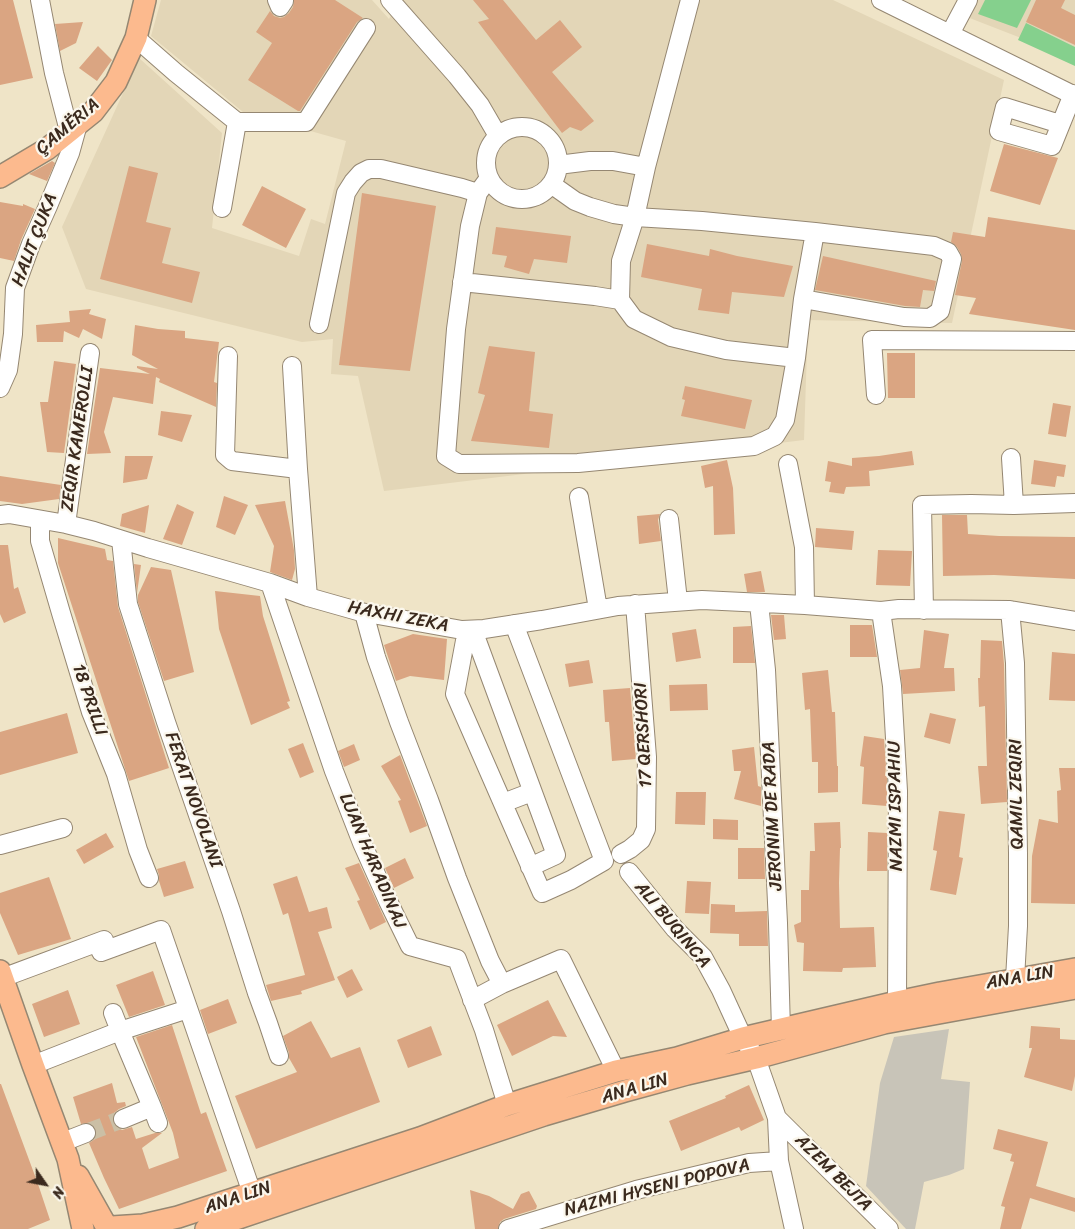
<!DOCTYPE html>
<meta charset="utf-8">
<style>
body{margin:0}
#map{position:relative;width:1075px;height:1229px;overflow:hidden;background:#efe4c7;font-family:Sriracha,sans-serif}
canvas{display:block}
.north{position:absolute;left:20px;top:1159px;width:50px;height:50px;-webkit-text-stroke:4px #fbf7ec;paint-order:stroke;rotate:123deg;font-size:14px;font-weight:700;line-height:20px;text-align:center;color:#3b2a1e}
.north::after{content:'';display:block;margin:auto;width:18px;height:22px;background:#3b2a1e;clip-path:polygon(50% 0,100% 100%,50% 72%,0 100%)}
</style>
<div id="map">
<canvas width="1075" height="1229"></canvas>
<div class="north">N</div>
</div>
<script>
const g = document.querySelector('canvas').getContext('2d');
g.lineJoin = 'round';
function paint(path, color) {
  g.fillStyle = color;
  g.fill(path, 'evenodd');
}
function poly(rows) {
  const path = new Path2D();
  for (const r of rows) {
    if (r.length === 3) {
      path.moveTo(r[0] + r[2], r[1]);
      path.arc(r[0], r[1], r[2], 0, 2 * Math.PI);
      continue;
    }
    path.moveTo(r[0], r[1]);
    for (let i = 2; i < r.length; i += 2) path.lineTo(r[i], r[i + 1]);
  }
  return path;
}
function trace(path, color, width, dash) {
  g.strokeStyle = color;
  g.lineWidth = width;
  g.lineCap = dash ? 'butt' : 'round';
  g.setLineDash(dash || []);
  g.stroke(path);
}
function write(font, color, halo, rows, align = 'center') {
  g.font = font + ' Sriracha,sans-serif';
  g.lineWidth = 4.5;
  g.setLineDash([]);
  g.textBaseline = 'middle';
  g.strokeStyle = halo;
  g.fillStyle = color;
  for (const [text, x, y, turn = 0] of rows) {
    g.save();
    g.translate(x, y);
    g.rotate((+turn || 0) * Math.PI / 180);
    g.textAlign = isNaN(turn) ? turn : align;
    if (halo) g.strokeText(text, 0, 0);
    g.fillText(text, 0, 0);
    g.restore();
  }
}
const built = poly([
 [161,0,372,0,389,19,399,0,833,0,1004,80,952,323,808,320,804,440,384,491,358,376,331,374,333,339,302,342,86,289,62,227,139,58,222,133,212,228,299,256,311,219,325,224,346,141,243,112,151,36],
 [976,0,1075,0,1075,59,967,17]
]);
const industrial = poly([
 [949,1029,941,1079,970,1082,964,1169,949,1175,924,1182,915,1229,906,1229,866,1186,880,1083,894,1037]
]);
const green = poly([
 [985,0,1031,0,1017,28,978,14],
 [1026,23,1075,47,1075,66,1018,40]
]);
const building = poly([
 [0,0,13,0,33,78,0,85],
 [294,0,335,0,363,18,357,22,300,111,298,111,248,80,272,43,256,32,270,11,274,16,280,18,284,17,289,13,293,7],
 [473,0,503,0,536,40,560,20,582,47,552,72,594,121,581,131,570,127,562,133,478,22,489,19],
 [1036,0,1065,0,1061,8,1075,15,1075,45,1026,22],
 [83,22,76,43,60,51,55,24],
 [98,46,112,60,97,81,79,68],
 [1004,144,1058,158,1040,205,990,191],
 [52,161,55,163,47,181,29,174],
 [129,166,158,173,146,222,171,228,162,263,200,272,192,303,100,279],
 [262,186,306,209,286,248,242,225],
 [362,193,436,206,410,371,339,365],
 [0,202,23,206,23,204,35,209,21,240,14,261,0,258],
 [988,217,1075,230,1075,330,969,314,976,298,955,295,962,261,961,254,957,247,951,242,953,232,985,237],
 [496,227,571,236,567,263,534,259,529,274,504,267,507,256,492,254],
 [647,244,709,256,710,249,737,256,793,266,784,297,732,292,729,314,698,310,702,289,641,277],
 [823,256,936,281,934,291,923,290,920,307,905,306,815,290],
 [91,309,89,314,106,319,102,339,83,329,79,338,64,331,63,342,37,342,36,325,70,322,69,311],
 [135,325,158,329,185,331,185,338,219,342,214,382,217,383,216,407,159,382,160,379,156,377,153,404,113,397,104,432,111,453,87,454,100,368,150,374,137,368,137,366,158,369,132,355],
 [489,346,535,352,529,411,553,414,549,448,471,441,485,395,478,393],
 [887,353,915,353,915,398,888,398],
 [54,361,76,364,64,453,47,452,40,402,48,402],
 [685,386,752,400,745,429,681,416,685,400,682,399],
 [1053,403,1071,406,1066,437,1048,434],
 [161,411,192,415,182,442,158,435],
 [912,451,914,465,869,471,870,486,846,487,844,494,829,492,831,482,825,481,828,461,852,466,852,458,879,456],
 [125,456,153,456,147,479,123,483],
 [727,460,733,488,735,534,714,535,713,486,705,488,701,466],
 [1034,460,1066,465,1064,477,1057,476,1055,487,1031,484],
 [0,476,61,485,59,499,22,504,0,501],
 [224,496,248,505,235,535,216,527],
 [285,501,294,550,295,569,292,580,270,572,274,546,255,505],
 [177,504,194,512,182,545,163,539],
 [149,505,145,533,120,526,122,514],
 [660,514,658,520,661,541,639,544,637,516],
 [942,515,967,515,968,534,999,536,1075,537,1075,579,994,575,943,576],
 [816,528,854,531,852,550,815,547],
 [58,538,105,549,107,560,113,561,118,607,169,768,129,781,58,563],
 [0,545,8,545,14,589,18,587,26,613,4,623,0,614],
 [878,550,912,551,910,586,876,585],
 [134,564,141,565,137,593],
 [151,567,171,570,194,672,164,681,138,602,138,595],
 [761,571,765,592,747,592,744,574],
 [215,591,260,596,263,616,290,701,287,702,290,708,251,725,219,629],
 [771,615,784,615,786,639,774,640],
 [850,625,872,625,877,657,850,657],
 [751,626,755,663,733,663,733,627],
 [696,629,701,658,676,662,672,633],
 [924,630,949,634,944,668,954,668,955,691,903,694,900,670,920,668],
 [413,634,447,639,444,680,410,676,396,681,384,645],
 [981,640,1002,641,1004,664,1007,802,981,804,978,766,987,766,985,706,979,707,978,678,980,678],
 [1052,652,1075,654,1075,701,1049,700],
 [589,660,593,683,569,687,565,664],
 [828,670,832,712,835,712,837,766,838,766,838,792,818,793,818,762,812,762,810,709,805,710,802,673],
 [707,684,708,710,670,711,669,685],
 [630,688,636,759,612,761,609,722,605,722,603,690],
 [67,713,78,753,0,775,0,732],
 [930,713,956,719,950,744,924,737],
 [864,736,884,739,886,766,885,776,887,776,887,806,862,804,864,767,860,766],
 [303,743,314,772,300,778,288,749],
 [354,744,360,760,344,767,338,751],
 [754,747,758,786,761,787,761,806,734,799,741,771,734,771,732,750],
 [400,755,427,826,410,833,398,801,401,800,381,766],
 [1059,768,1075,768,1075,904,1031,903,1032,856,1039,819,1058,823,1057,791,1061,790],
 [676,792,706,792,705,825,675,824],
 [939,811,965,814,959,857,963,858,956,895,930,890,937,851,933,850],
 [713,819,738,820,738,840,713,839],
 [840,822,841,848,840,848,839,883,840,928,874,927,876,967,843,968,842,972,803,971,804,943,797,942,794,925,801,922,801,890,809,890,810,851,815,851,814,823],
 [868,832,887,833,887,871,867,871],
 [106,833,114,847,84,864,76,850],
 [738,848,764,848,765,879,738,879],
 [405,858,414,878,394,888,385,868],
 [185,861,194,888,164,897,159,881,159,875,157,869],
 [359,863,386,922,370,930,357,901,360,900,345,868],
 [297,876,309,912,327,907,332,928,318,932,335,980,301,991,302,994,271,1001,266,985,305,975,288,913,283,915,273,884],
 [49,877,71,939,18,955,0,913,0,893],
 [687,881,711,882,709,914,685,913],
 [711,904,735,905,735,912,767,911,768,946,739,946,739,934,710,933],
 [352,969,363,990,347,998,337,977],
 [153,971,165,1005,129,1017,116,985],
 [68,990,80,1024,44,1037,32,1004],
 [228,999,237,1023,208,1034,200,1010],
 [548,1000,567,1037,553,1036,512,1056,497,1025],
 [311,1021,331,1058,360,1047,380,1102,256,1149,235,1096,297,1072,289,1058,289,1053,283,1036],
 [172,1025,201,1114,206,1112,227,1171,119,1209,104,1178,89,1143,95,1139,97,1134,96,1129,93,1125,88,1123,81,1124,73,1097,112,1083,117,1103,125,1102,126,1106,119,1109,114,1113,113,1117,113,1123,116,1127,122,1130,132,1127,136,1139,155,1133,162,1133,142,1148,149,1169,179,1158,173,1133,136,1037],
 [431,1026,442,1055,408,1068,397,1040],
 [1031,1026,1060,1028,1060,1039,1075,1040,1075,1076,1072,1091,1024,1077,1032,1048,1029,1048],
 [0,1084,1,1084,38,1184,50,1220,28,1229,0,1229],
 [749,1085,764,1120,741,1131,739,1127,681,1151,669,1121,726,1098,725,1096],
 [998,1129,1048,1142,1036,1186,1075,1198,1075,1212,1030,1198,1021,1229,1000,1229,1005,1207,1001,1206,1014,1162,1010,1161,1012,1154,993,1149],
 [470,1190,489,1196,513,1209,521,1194,529,1191,537,1206,536,1209,504,1219,500,1222,498,1229,475,1229]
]);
const minorTunnel = poly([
 [86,1133,123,1119]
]);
const minor = poly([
 [40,0,54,73,69,131],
 [277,0,280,7,284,1],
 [390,0,457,76,480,105,498,136],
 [690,0,646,167,635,217,621,261,620,300,634,319,671,337,726,350,796,358],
 [881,0,1075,96],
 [950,34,968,0],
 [136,38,176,73,237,122,306,122,366,28],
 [1060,124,1005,107,999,131,1052,146,1073,94],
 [522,163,36],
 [558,165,590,161,613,161,646,167],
 [489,178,478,193,470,226,456,329,446,456,459,464,578,463,754,446,775,436,785,420,796,358,803,299,815,232,702,221,635,217,614,214,590,207,575,201,551,184],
 [222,208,237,122],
 [462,282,595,296,620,300],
 [803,299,904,317,930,318,940,311,952,259,948,252,934,246,815,232],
 [319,324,346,193,353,182,361,173,369,169,381,169,462,188,478,193],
 [228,356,225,455,232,461,298,469],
 [292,366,298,469,308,597],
 [0,388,8,370,13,334,15,288,31,244,48,206,70,153,78,124],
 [876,395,872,340,1075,341],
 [1011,458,1014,505,1075,503],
 [788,464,804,547,805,605],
 [579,497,598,609],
 [0,515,9,514,66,524,94,531,148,548,270,583,308,597,361,612,462,630,484,629,542,620,618,606,702,600,805,605,881,611,899,609,1010,610,1075,621],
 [669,519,678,601],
 [40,520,40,541,61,613,91,712,116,774,138,850,149,878],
 [66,524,90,353],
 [121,540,128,604,166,722,231,911,257,993,268,1023,279,1056],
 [270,583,334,771,362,843,388,901,410,946,457,959,484,1030,507,1105],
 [759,603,766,670,773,819,778,923,781,1030],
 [924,610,922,505,971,504,1014,505],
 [1010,610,1015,663,1018,854,1018,926,1015,979],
 [881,611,892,686,898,791,897,1002],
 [364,613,376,657,399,722,429,800,457,878,490,961,502,984],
 [467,630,455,694,542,893,571,880,604,861,514,624],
 [473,630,556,855,530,867],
 [503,803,532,792],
 [0,845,63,828],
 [621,854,630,849,641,840,646,829,647,757,635,604],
 [629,872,675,929,703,957,721,990,743,1038,756,1058,777,1118,779,1161,794,1229],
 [101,952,161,930,252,1193],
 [2,978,104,940],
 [472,1000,502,984,561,959,616,1071],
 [113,1013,120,1031,188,1009],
 [33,1065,120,1031,152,1107],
 [777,1118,889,1229],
 [123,1119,152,1107,158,1123],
 [63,1142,86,1133],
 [508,1229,636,1190,749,1163,779,1161]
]);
const major = poly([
 [0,177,47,149,93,112,116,82,136,38,145,0],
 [0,971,33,1065,68,1159,83,1229],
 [78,1176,105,1224],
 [112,1227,143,1225,178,1217,420,1138,507,1105,616,1071,677,1058,743,1038,897,1002,940,993,1075,969],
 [206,1229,544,1115,625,1091,687,1074,756,1058,884,1023,1075,988]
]);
const streetNames = [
 ["ÇAMËRIA",68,127,-40],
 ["HALIT ÇUKA",35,240,-69],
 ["ZEQIR KAMEROLLI",78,439,-82],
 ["HAXHI ZEKA",398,617,11],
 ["18 PRILLI",89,700,71],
 ["17 QERSHORI",644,735,-93],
 ["QAMIL ZEQIRI",1017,794,-91],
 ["FERAT NOVOLANI",193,800,71],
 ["NAZMI ISPAHIU",896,806,-91],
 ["JERONIM DE RADA",773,816,-93],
 ["LUAN HARADINAJ",372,861,67],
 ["ALI BUQINCA",672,925,50],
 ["ANA LIN",1020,978,-10],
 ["ANA LIN",635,1089,-16],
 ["AZEM BEJTA",833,1173,45],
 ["NAZMI HYSENI POPOVA",657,1188,-14],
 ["ANA LIN",238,1198,-18]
];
paint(built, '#e3d6b7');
paint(industrial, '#c8c4b8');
paint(green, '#85d08d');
paint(building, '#daa582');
trace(minorTunnel, '#cbbfa5', 18, [18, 9]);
trace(minor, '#958772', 20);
trace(major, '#958772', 24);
trace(minor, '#fff', 18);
trace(major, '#fcba8e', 21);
write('18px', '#3b2a1e', '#fbf7ec', streetNames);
</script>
